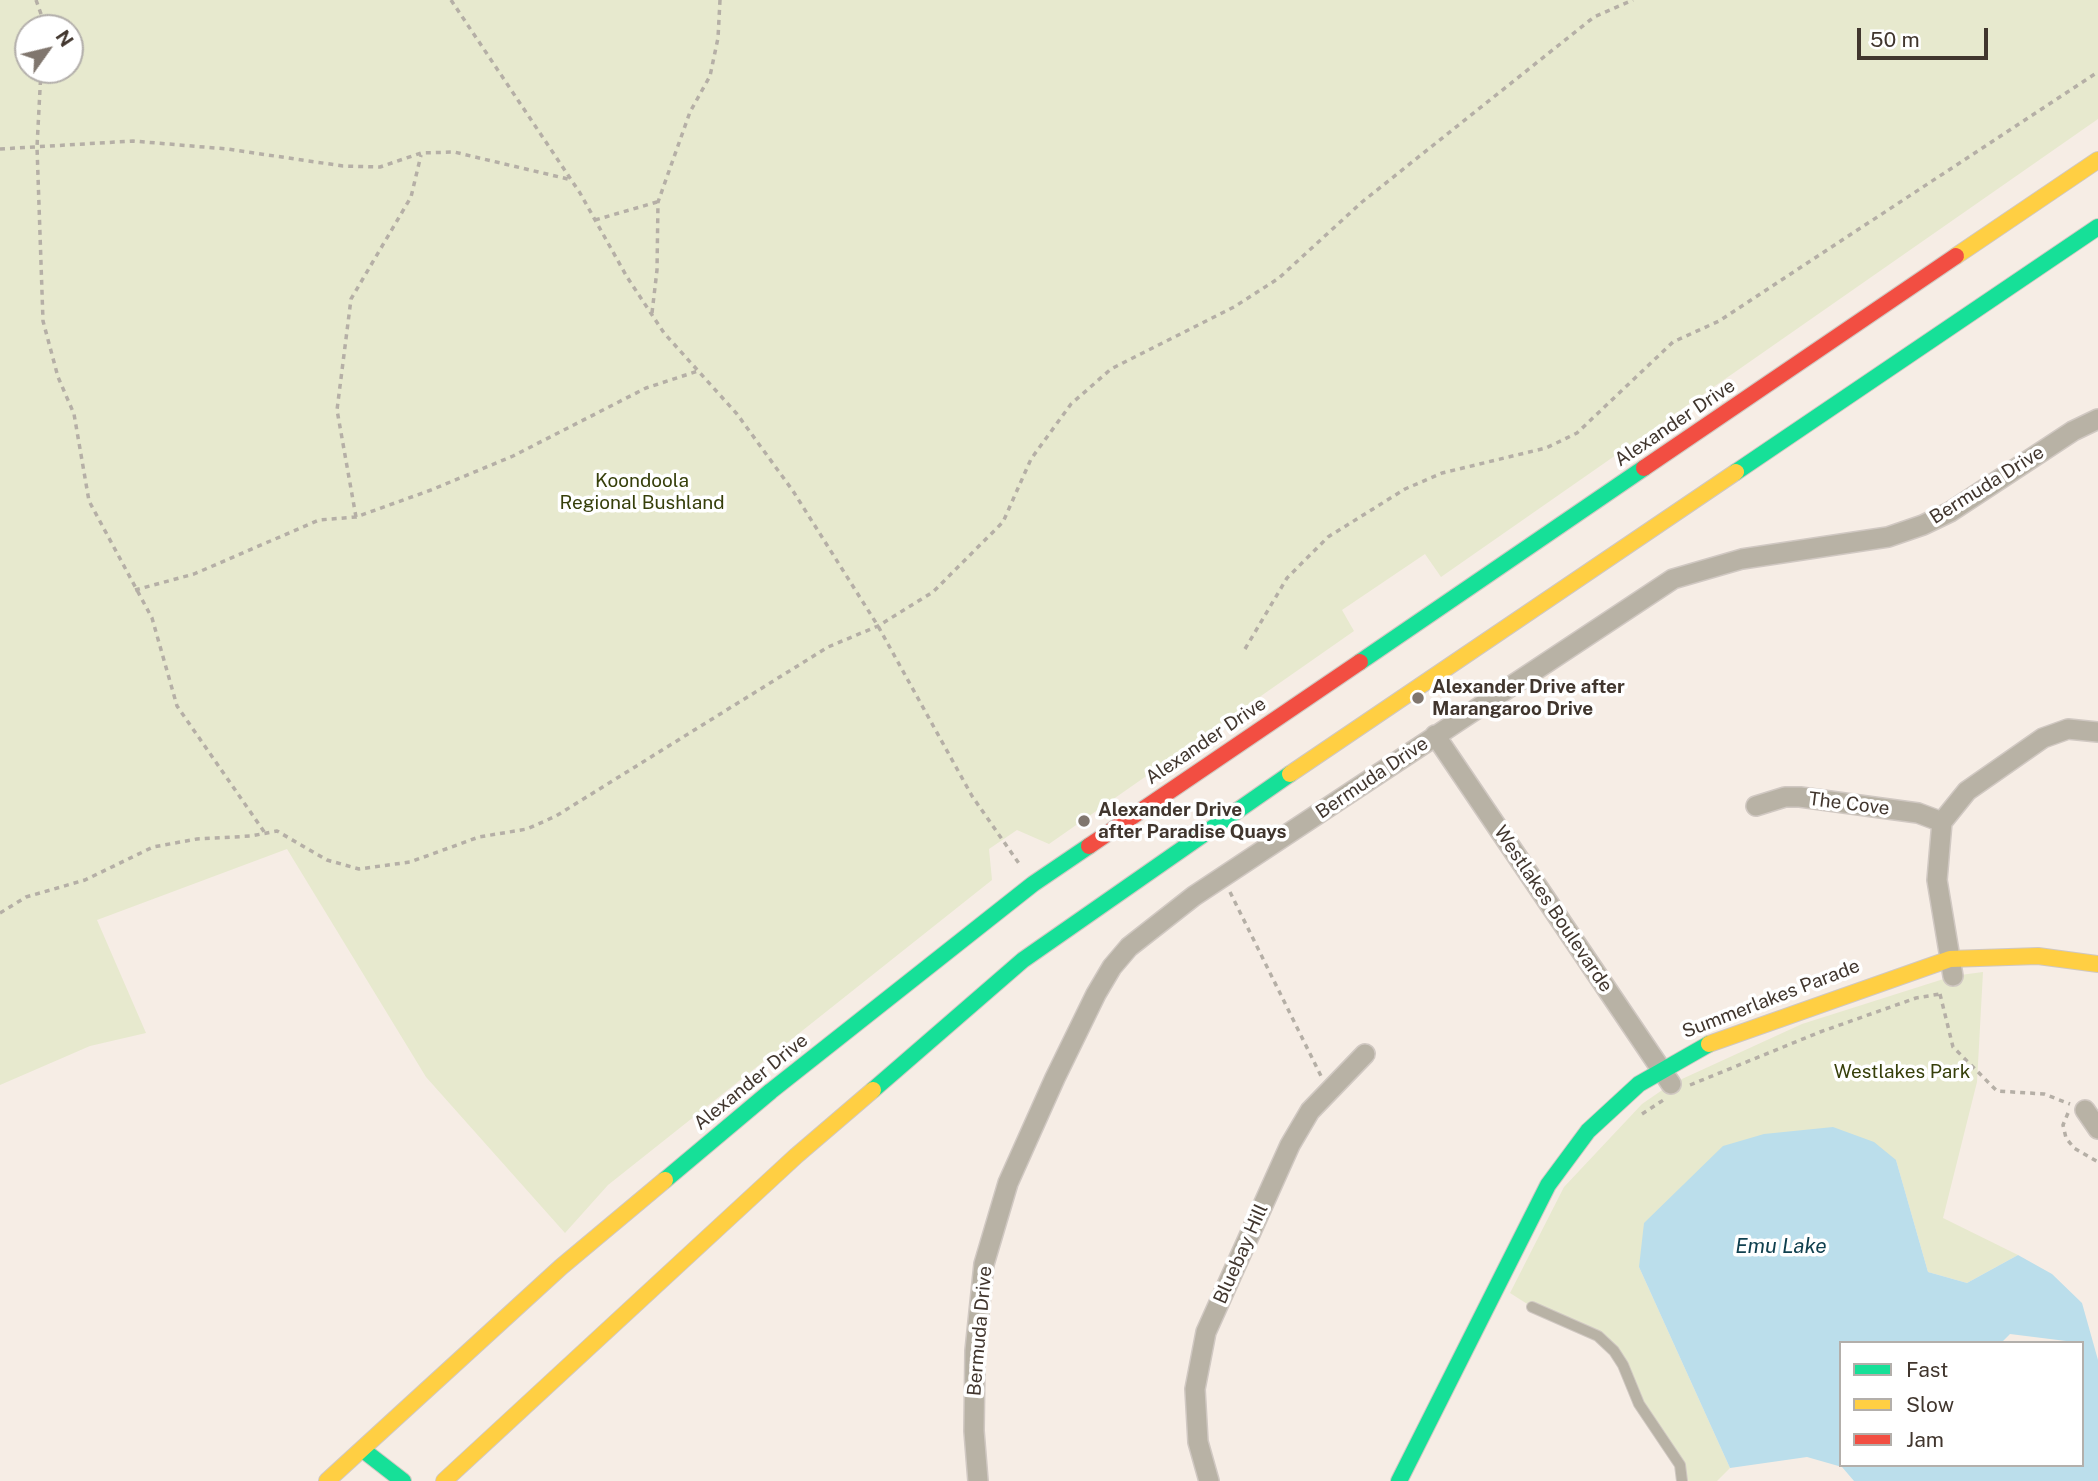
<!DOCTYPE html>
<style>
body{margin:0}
#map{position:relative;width:2098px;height:1481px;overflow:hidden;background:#f6ede5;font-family:"Public Sans",sans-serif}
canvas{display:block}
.legend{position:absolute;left:1839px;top:1341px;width:245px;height:126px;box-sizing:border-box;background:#fff;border:2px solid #b3afab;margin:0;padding:9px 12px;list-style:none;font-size:21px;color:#41362e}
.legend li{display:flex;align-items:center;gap:14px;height:35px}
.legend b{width:35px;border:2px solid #b3afab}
.north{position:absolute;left:14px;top:14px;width:70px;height:70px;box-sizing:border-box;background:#fff;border:2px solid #b3afab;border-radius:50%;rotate:56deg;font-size:19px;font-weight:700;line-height:28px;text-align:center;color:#41362e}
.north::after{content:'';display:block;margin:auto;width:24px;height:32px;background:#80766e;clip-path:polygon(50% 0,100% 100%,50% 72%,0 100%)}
.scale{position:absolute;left:1857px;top:28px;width:131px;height:32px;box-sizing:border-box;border:4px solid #41362e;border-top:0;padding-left:9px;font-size:21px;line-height:24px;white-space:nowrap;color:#41362e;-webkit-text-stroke:5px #fff;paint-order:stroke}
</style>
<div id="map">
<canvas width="2098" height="1481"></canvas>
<ul class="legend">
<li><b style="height:9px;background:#16e098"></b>Fast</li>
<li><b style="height:9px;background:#ffcf43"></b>Slow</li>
<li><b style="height:9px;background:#f24e42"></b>Jam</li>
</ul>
<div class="north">N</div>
<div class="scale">50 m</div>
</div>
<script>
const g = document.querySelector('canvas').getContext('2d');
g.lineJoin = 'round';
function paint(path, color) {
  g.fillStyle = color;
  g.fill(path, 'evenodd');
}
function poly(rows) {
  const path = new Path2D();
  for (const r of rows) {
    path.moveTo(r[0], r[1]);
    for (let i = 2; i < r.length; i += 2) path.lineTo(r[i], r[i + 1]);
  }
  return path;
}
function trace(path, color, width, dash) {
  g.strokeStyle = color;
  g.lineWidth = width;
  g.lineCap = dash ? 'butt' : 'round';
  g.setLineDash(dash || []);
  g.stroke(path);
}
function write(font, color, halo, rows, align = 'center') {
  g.font = font + ' "Public Sans",sans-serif';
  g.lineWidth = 7;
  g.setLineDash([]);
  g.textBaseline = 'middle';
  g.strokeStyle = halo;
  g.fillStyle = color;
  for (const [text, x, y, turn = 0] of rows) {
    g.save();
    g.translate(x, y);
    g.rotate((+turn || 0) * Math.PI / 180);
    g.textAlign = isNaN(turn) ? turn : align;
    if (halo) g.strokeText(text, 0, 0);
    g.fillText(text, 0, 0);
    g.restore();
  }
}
const green = poly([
 [0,0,2098,0,2098,119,1441,577,1425,554,1342,610,1354,631,1049,844,1017,830,989,849,992,880,608,1185,565,1233,426,1077,287,849,97,920,146,1033,90,1046,0,1085],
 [70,28,70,70,28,70,28,28],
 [1983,972,1977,1082,1943,1218,2018,1255,1967,1283,1928,1272,1896,1160,1639,1267,1730,1468,1717,1481,1682,1481,1680,1465,1639,1404,1623,1365,1598,1336,1532,1307,1510,1293,1564,1187,1642,1104,1671,1084,1802,1024,1953,976]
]);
const water = poly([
 [1833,1127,1874,1142,1896,1160,1928,1272,1967,1283,2018,1255,2052,1274,2082,1303,2098,1360,2098,1481,1854,1481,1842,1467,1807,1457,1730,1468,1639,1267,1644,1223,1723,1146,1764,1134],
 [2010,1334,2082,1343,2082,1465,1841,1465,1841,1343,2001,1343]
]);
const path = poly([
 [36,0,46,28],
 [451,0,580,193,627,277,664,333,737,414,793,491,878,626,972,796,1020,865],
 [41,70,37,147,43,321,58,377,74,414,89,501,152,618,177,706,265,833],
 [0,149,133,141,227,149,343,166,380,167,421,153,454,152,568,179],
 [595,220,657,202],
 [652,313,657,270,658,202,690,112,710,76,718,38,720,0],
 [356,517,337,410,351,299,411,197,421,155],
 [135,590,194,574,319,520,356,517,431,490,513,456,646,388,698,371],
 [1245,649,1287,578,1328,537,1405,489,1442,473,1546,448,1577,433,1673,342,1719,321,2098,72],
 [1230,892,1321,1076],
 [0,913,26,897,85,880,153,847,197,839,251,836,277,831,327,860,359,869,410,862,479,837,527,829,556,816,828,647,878,626,933,592,1003,522,1031,459,1071,404,1111,369,1234,307,1279,278,1362,202,1594,17,1633,0],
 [1940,994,1953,1047,1997,1091,2044,1094,2070,1104],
 [1690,1085,1820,1032,1916,998,1940,994],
 [2068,1113,2063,1125,2066,1138,2074,1148,2098,1162],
 [1642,1114,1665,1099]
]);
const lane = poly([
 [1532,1307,1598,1336,1614,1351,1623,1365,1639,1404,1680,1465,1682,1481]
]);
const street = poly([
 [1435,735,1671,1084],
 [1756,806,1785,797,1800,797,1918,813,1942,822],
 [1953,976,1937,880,1942,822,1967,791,2043,738,2068,729,2098,732],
 [2085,1110,2098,1129],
 [978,1481,974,1431,975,1351,984,1264,1008,1183,1055,1078,1096,994,1112,967,1129,947,1194,896,1673,579,1742,559,1888,537,1923,525,1950,512,2073,431,2098,419],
 [1209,1481,1198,1442,1195,1389,1206,1332,1290,1145,1310,1111,1365,1054]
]);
const fast = poly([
 [1736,472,2098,227],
 [1360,662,1644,468],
 [873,1090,1023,960,1290,774],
 [665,1180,771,1091,1033,884,1089,846],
 [363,1450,403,1481],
 [1399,1481,1548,1185,1588,1131,1639,1084,1709,1044]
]);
const slow = poly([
 [1956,256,2098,160],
 [1290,774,1736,472],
 [1709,1044,1950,959,2038,956,2098,964],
 [327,1481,561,1267,665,1180],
 [444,1481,796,1156,873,1090]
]);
const jam = poly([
 [1644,468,1956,256],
 [1089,846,1360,662]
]);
const markers = [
 [1418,698,7,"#80766e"],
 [1084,821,7,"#80766e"]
];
const streetNames = [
 ["Alexander Drive",1675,423,-34],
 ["Bermuda Drive",1987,485,-32],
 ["Alexander Drive",1206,741,-34],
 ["Bermuda Drive",1372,778,-34],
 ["The Cove",1849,804,7],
 ["Westlakes Boulevarde",1553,909,56],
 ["Summerlakes Parade",1771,999,-21],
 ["Alexander Drive",751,1082,-39],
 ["Bluebay Hill",1241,1254,-66],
 ["Bermuda Drive",980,1331,-85]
];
const parkNames = [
 ["Koondoola",642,481],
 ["Regional Bushland",642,503],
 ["Westlakes Park",1902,1072]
];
const poiNames = [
 ["Alexander Drive after",1432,687],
 ["Marangaroo Drive",1432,709],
 ["Alexander Drive",1098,810],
 ["after Paradise Quays",1098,832]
];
const waterNames = [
 ["Emu Lake",1781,1247]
];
paint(green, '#e7e9ce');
paint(water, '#bbdeeb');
trace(lane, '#d0c8c2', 12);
trace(street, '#d0c8c2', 22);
trace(fast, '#d0c8c2', 18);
trace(slow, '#d0c8c2', 18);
trace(jam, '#d0c8c2', 18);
trace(path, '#b5afa6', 3.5, [5, 5]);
trace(lane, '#b8b2a5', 10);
trace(street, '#b8b2a5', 19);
trace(fast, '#16e098', 16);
trace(slow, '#ffcf43', 16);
trace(jam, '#f24e42', 16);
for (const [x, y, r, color] of markers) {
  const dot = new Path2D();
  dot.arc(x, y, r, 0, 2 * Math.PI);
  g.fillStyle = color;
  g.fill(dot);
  trace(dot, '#fff', 2.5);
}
write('19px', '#41362e', '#fff', streetNames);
write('19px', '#363f0a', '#fff', parkNames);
write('bold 19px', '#41362e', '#fff', poiNames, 'left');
write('italic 21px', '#10404f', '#fff', waterNames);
</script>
